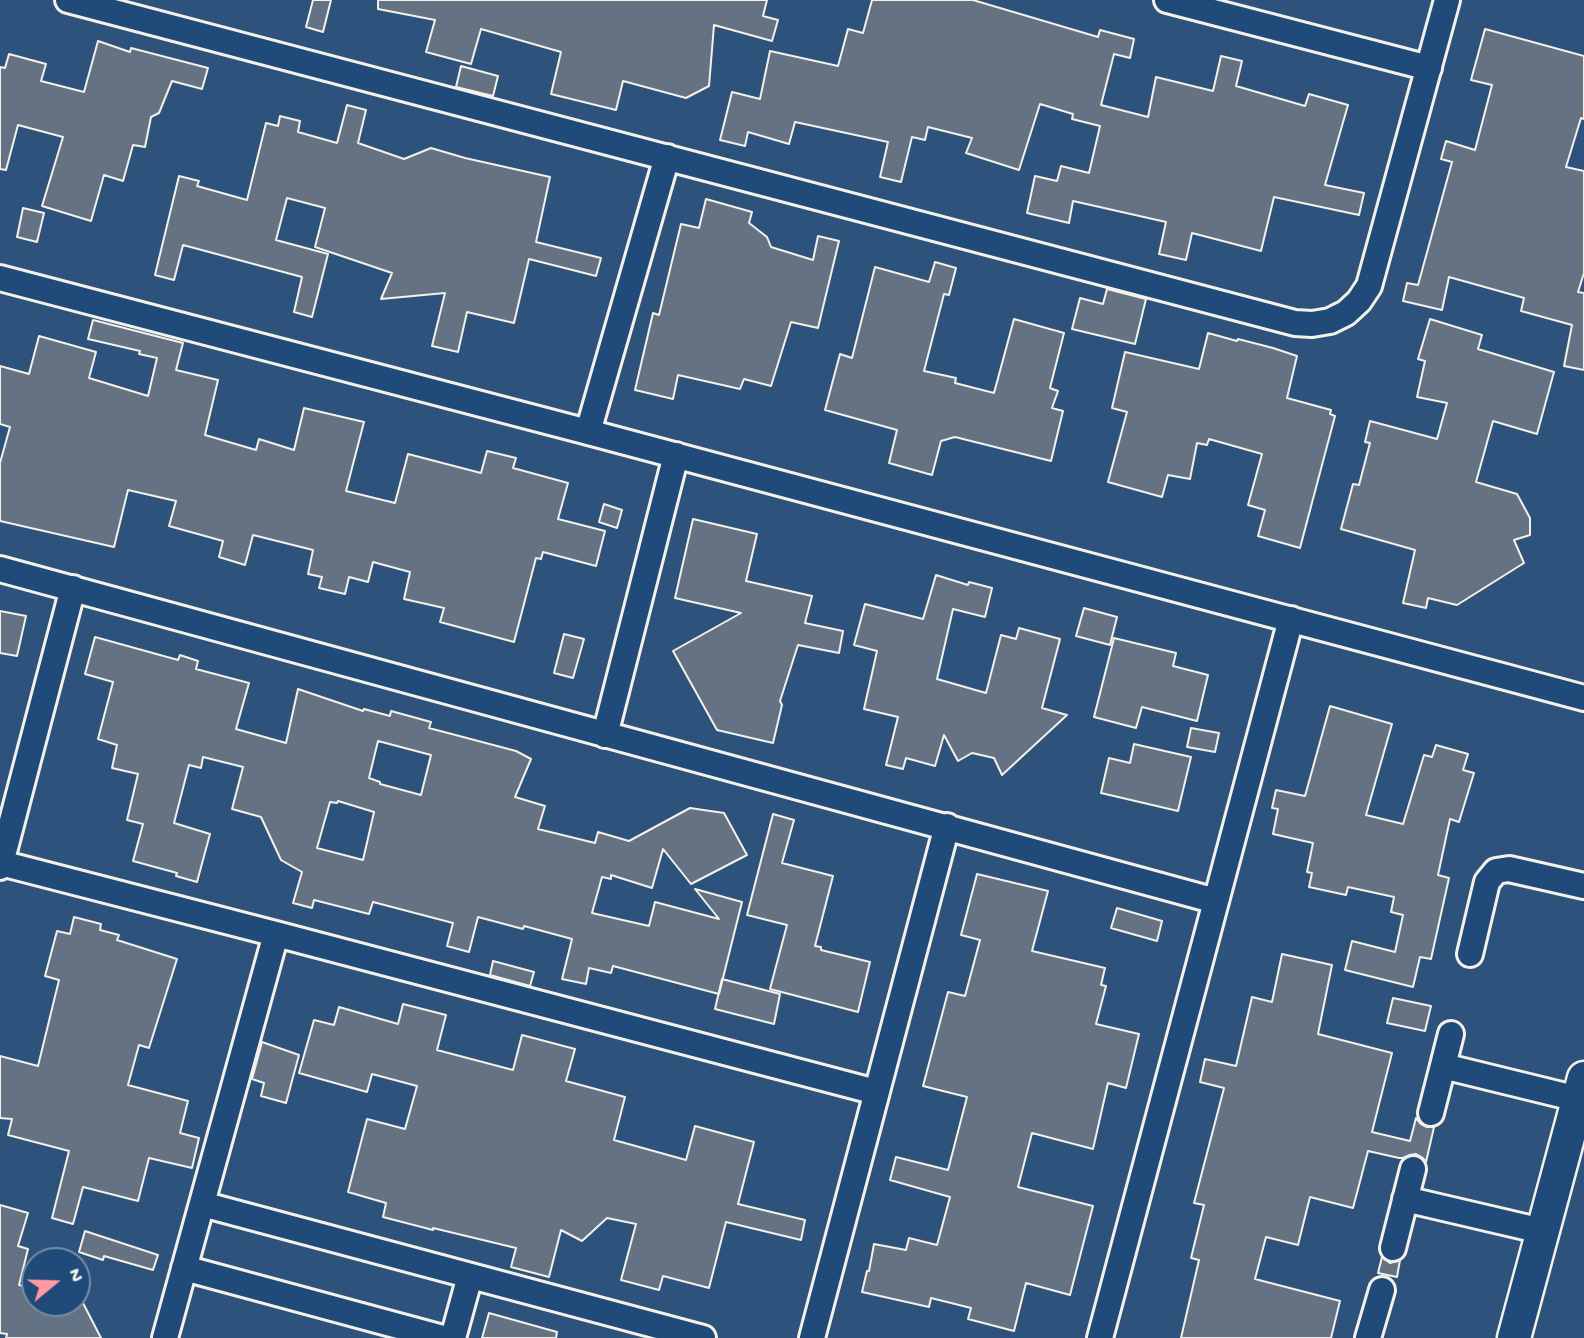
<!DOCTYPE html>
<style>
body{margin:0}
#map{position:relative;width:1584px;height:1338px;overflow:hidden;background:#2d527c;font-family:"Gochi Hand",sans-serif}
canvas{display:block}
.north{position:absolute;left:21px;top:1247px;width:70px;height:70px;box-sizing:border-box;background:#1f4a7a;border:2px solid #748da6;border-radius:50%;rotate:71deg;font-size:19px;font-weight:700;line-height:28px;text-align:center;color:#f4f1e8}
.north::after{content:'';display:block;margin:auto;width:24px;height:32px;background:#ff9aa2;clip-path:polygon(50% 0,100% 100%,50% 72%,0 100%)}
</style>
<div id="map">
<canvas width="1584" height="1338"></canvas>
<div class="north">N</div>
</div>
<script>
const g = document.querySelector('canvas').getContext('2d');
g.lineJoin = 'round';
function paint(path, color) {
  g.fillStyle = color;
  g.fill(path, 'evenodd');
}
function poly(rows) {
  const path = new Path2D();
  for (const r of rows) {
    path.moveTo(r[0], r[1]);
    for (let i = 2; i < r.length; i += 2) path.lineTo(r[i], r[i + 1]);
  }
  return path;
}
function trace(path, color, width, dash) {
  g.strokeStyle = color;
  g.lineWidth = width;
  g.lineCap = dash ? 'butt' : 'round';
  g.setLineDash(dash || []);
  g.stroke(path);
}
const building = poly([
 [313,0,331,0,323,32,306,27,313,0],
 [378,0,767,0,763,16,778,20,772,41,714,25,709,86,686,98,623,81,616,110,551,94,561,52,481,29,471,64,426,52,435,20,378,9,378,0],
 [872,0,973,0,1098,37,1100,30,1134,39,1130,58,1114,54,1101,105,1148,117,1156,77,1213,91,1221,56,1242,61,1236,86,1305,106,1309,94,1348,105,1325,185,1364,193,1359,215,1274,197,1261,251,1192,233,1186,260,1159,254,1166,222,1073,201,1069,223,1027,213,1035,176,1057,181,1061,166,1089,173,1100,126,1072,119,1073,114,1040,104,1019,170,966,153,972,138,928,127,925,140,912,137,901,182,880,177,888,142,795,122,789,144,748,132,745,146,720,140,732,92,760,99,770,51,838,66,848,29,863,33,872,0],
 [1485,29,1584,56,1584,119,1581,118,1566,167,1584,171,1584,273,1578,292,1584,293,1584,370,1564,366,1572,325,1521,311,1524,298,1449,277,1442,310,1403,301,1407,283,1418,285,1452,162,1441,159,1446,141,1475,150,1492,85,1471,80,1485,29],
 [98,41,130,52,131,48,208,68,202,89,172,81,159,113,151,117,145,147,133,145,123,181,104,175,91,221,42,206,63,137,18,125,6,170,0,169,0,67,5,68,9,54,46,64,41,81,84,92,98,41],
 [461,66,498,76,493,96,456,87,461,66],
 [347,105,366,110,358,143,404,159,431,148,465,158,550,177,536,242,601,258,596,276,529,259,514,323,467,312,458,352,432,346,445,293,381,299,392,273,315,247,325,208,287,198,276,240,328,254,312,317,294,312,302,277,183,245,174,280,155,275,179,176,199,181,197,186,247,200,266,123,278,126,280,116,300,121,298,132,337,143,347,105],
 [706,199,752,212,749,223,767,237,771,247,813,260,818,236,839,241,818,328,791,322,771,386,744,379,740,389,678,375,673,399,635,390,653,313,659,315,681,224,699,228,706,199],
 [23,208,44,213,37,242,17,237,23,208],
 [935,262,956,268,949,295,944,294,924,371,956,378,955,383,994,393,1014,319,1064,333,1050,388,1058,391,1052,408,1063,411,1051,461,955,437,941,441,932,475,889,463,897,430,825,410,840,354,852,358,875,267,929,282,935,262],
 [1107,289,1146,299,1135,344,1072,329,1080,298,1103,304,1107,289],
 [1430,319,1482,335,1478,349,1554,372,1537,434,1493,421,1476,482,1517,494,1530,518,1530,535,1514,540,1524,563,1457,605,1428,598,1426,608,1403,603,1415,550,1341,529,1353,484,1359,485,1370,443,1365,442,1370,421,1437,439,1447,403,1417,397,1425,361,1418,359,1430,319],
 [93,320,183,343,176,370,218,380,205,435,256,450,259,439,294,450,304,408,364,422,346,491,395,503,408,454,481,473,487,451,516,458,513,468,568,483,558,519,605,531,596,566,543,552,541,559,536,558,514,642,440,622,444,608,404,599,410,572,373,562,368,582,349,577,345,594,319,588,322,577,308,574,313,550,253,535,245,565,219,557,223,541,169,526,176,501,128,490,114,547,0,521,0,463,10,427,0,424,0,366,29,374,39,336,96,352,89,378,148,396,157,358,139,354,140,351,88,339,93,320],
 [1208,333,1237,341,1238,339,1273,348,1297,356,1287,398,1331,410,1330,414,1335,416,1300,548,1258,536,1265,510,1248,505,1262,454,1209,439,1207,445,1197,443,1190,479,1168,475,1162,497,1108,482,1127,412,1112,408,1125,352,1199,369,1208,333],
 [604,504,622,510,617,528,599,522,604,504],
 [693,519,757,534,746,581,812,596,805,623,843,631,839,653,798,645,780,701,782,705,773,743,717,730,673,651,741,613,675,598,693,519],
 [936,575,968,585,969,582,992,588,985,617,953,609,937,679,986,693,1001,635,1016,639,1019,628,1060,639,1042,708,1067,715,1002,775,994,758,972,753,958,761,944,735,935,766,906,758,903,769,886,765,898,717,864,709,877,651,854,645,865,604,923,619,936,575],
 [1084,608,1117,617,1110,645,1076,636,1084,608],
 [0,611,26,616,17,656,0,653,0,611],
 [564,634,584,639,573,678,554,673,564,634],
 [95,637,178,660,180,655,198,661,196,669,249,683,236,729,286,743,298,689,363,711,364,709,390,716,391,711,431,722,429,728,516,751,531,759,515,797,545,806,538,829,595,843,598,832,629,841,690,808,724,813,747,855,691,884,663,849,652,888,611,875,611,879,602,877,592,913,649,926,655,902,719,919,695,889,742,902,719,994,613,966,611,973,589,968,586,984,562,979,572,939,524,926,523,929,478,917,469,952,447,946,453,923,373,902,369,914,314,900,312,908,293,903,302,872,281,860,261,817,232,809,243,767,203,757,201,768,189,765,174,823,210,834,197,882,176,876,177,873,133,861,143,824,127,820,138,774,112,768,117,745,98,739,113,682,85,674,95,637],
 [378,741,431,755,421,795,380,784,380,782,369,778,378,741],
 [338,801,374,812,363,860,317,848,330,802,337,803,338,801],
 [1114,638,1176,653,1173,666,1208,675,1197,721,1142,707,1136,728,1094,717,1114,638],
 [1330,706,1392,724,1366,815,1403,824,1424,755,1432,757,1436,745,1468,754,1463,770,1474,773,1459,822,1450,819,1438,875,1449,878,1431,959,1420,957,1413,987,1345,970,1352,941,1395,952,1403,915,1391,912,1394,897,1348,887,1346,895,1309,887,1312,873,1307,872,1313,843,1273,834,1278,809,1272,808,1276,790,1305,796,1330,706],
 [1191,728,1219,733,1215,752,1187,747,1191,728],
 [1134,744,1191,757,1178,811,1101,793,1109,758,1130,763,1134,744],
 [773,814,794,820,782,863,833,876,815,946,821,947,821,950,870,962,858,1012,770,989,787,925,747,915,773,814],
 [977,874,1048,891,1032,951,1105,968,1101,985,1106,986,1096,1024,1139,1034,1126,1088,1108,1083,1093,1149,1032,1133,1018,1187,1093,1206,1070,1295,1026,1283,1014,1331,968,1319,971,1308,931,1298,929,1307,862,1292,867,1271,869,1271,874,1244,906,1250,909,1238,937,1245,950,1197,890,1180,896,1157,948,1170,967,1097,923,1086,948,992,965,996,980,940,961,935,977,874],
 [1117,908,1162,921,1157,941,1111,928,1117,908],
 [74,917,101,924,100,930,119,935,117,940,177,959,149,1048,139,1045,128,1085,188,1101,180,1133,199,1138,192,1168,149,1158,138,1201,83,1187,73,1224,52,1218,69,1151,8,1135,12,1119,0,1118,0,1056,38,1066,59,980,45,976,57,931,70,934,74,917],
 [1282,954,1332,965,1318,1034,1392,1053,1372,1132,1410,1141,1416,1118,1421,1124,1427,1127,1434,1127,1426,1162,1423,1158,1416,1154,1410,1155,1403,1158,1399,1158,1368,1151,1353,1208,1310,1197,1298,1245,1266,1237,1255,1279,1340,1301,1331,1338,1181,1338,1199,1260,1191,1258,1204,1205,1194,1203,1224,1088,1200,1082,1205,1059,1236,1066,1252,997,1272,1002,1282,954],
 [493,961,534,972,530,986,490,975,493,961],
 [722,979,780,994,774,1024,715,1009,722,979],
 [1393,998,1431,1006,1425,1031,1387,1023,1393,998],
 [403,1004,446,1015,437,1050,513,1070,522,1035,575,1049,566,1081,625,1097,614,1140,686,1160,695,1126,754,1142,738,1204,805,1220,801,1240,726,1222,709,1288,663,1276,659,1290,621,1280,636,1224,607,1218,582,1241,561,1230,549,1277,511,1267,516,1248,433,1228,433,1230,383,1217,386,1203,348,1192,367,1119,405,1129,417,1086,372,1074,367,1092,299,1073,314,1020,334,1025,339,1007,398,1024,403,1004],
 [262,1042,299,1055,286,1103,261,1096,264,1083,252,1079,262,1042],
 [0,1205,28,1213,18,1246,28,1249,19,1285,35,1289,35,1303,83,1303,101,1338,6,1338,7,1334,0,1333,0,1205],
 [85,1231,158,1255,153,1270,104,1256,103,1260,79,1252,85,1231],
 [1382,1257,1390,1263,1400,1260,1397,1277,1378,1273,1382,1257],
 [489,1313,557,1332,556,1338,482,1338,489,1313]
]);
const minor = poly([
 [68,0,1295,323,1312,324,1330,321,1346,313,1359,301,1369,286,1447,0],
 [1167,0,1429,68],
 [0,278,588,432,1584,698],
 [588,432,667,157],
 [0,569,1216,901],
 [605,735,676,455],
 [1,863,276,934,876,1092],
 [0,867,73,588],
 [1470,954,1487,882,1496,871,1509,869,1584,886],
 [1443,1066,1578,1099],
 [1431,1113,1451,1034],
 [1405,1199,1542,1231],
 [202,1204,703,1338],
 [1393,1248,1413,1169],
 [184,1268,443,1338],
 [165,1338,276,934],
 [453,1338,470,1276],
 [812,1338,947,826],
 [1100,1338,1291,619],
 [1368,1338,1382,1290]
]);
const major = poly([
 [1514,1338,1584,1078]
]);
paint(building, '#657284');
trace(building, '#f4f1e8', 2);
trace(minor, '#f4f1e8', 30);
trace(major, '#f4f1e8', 37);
trace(minor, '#1f4a7a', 24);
trace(major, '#1f4a7a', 32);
</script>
